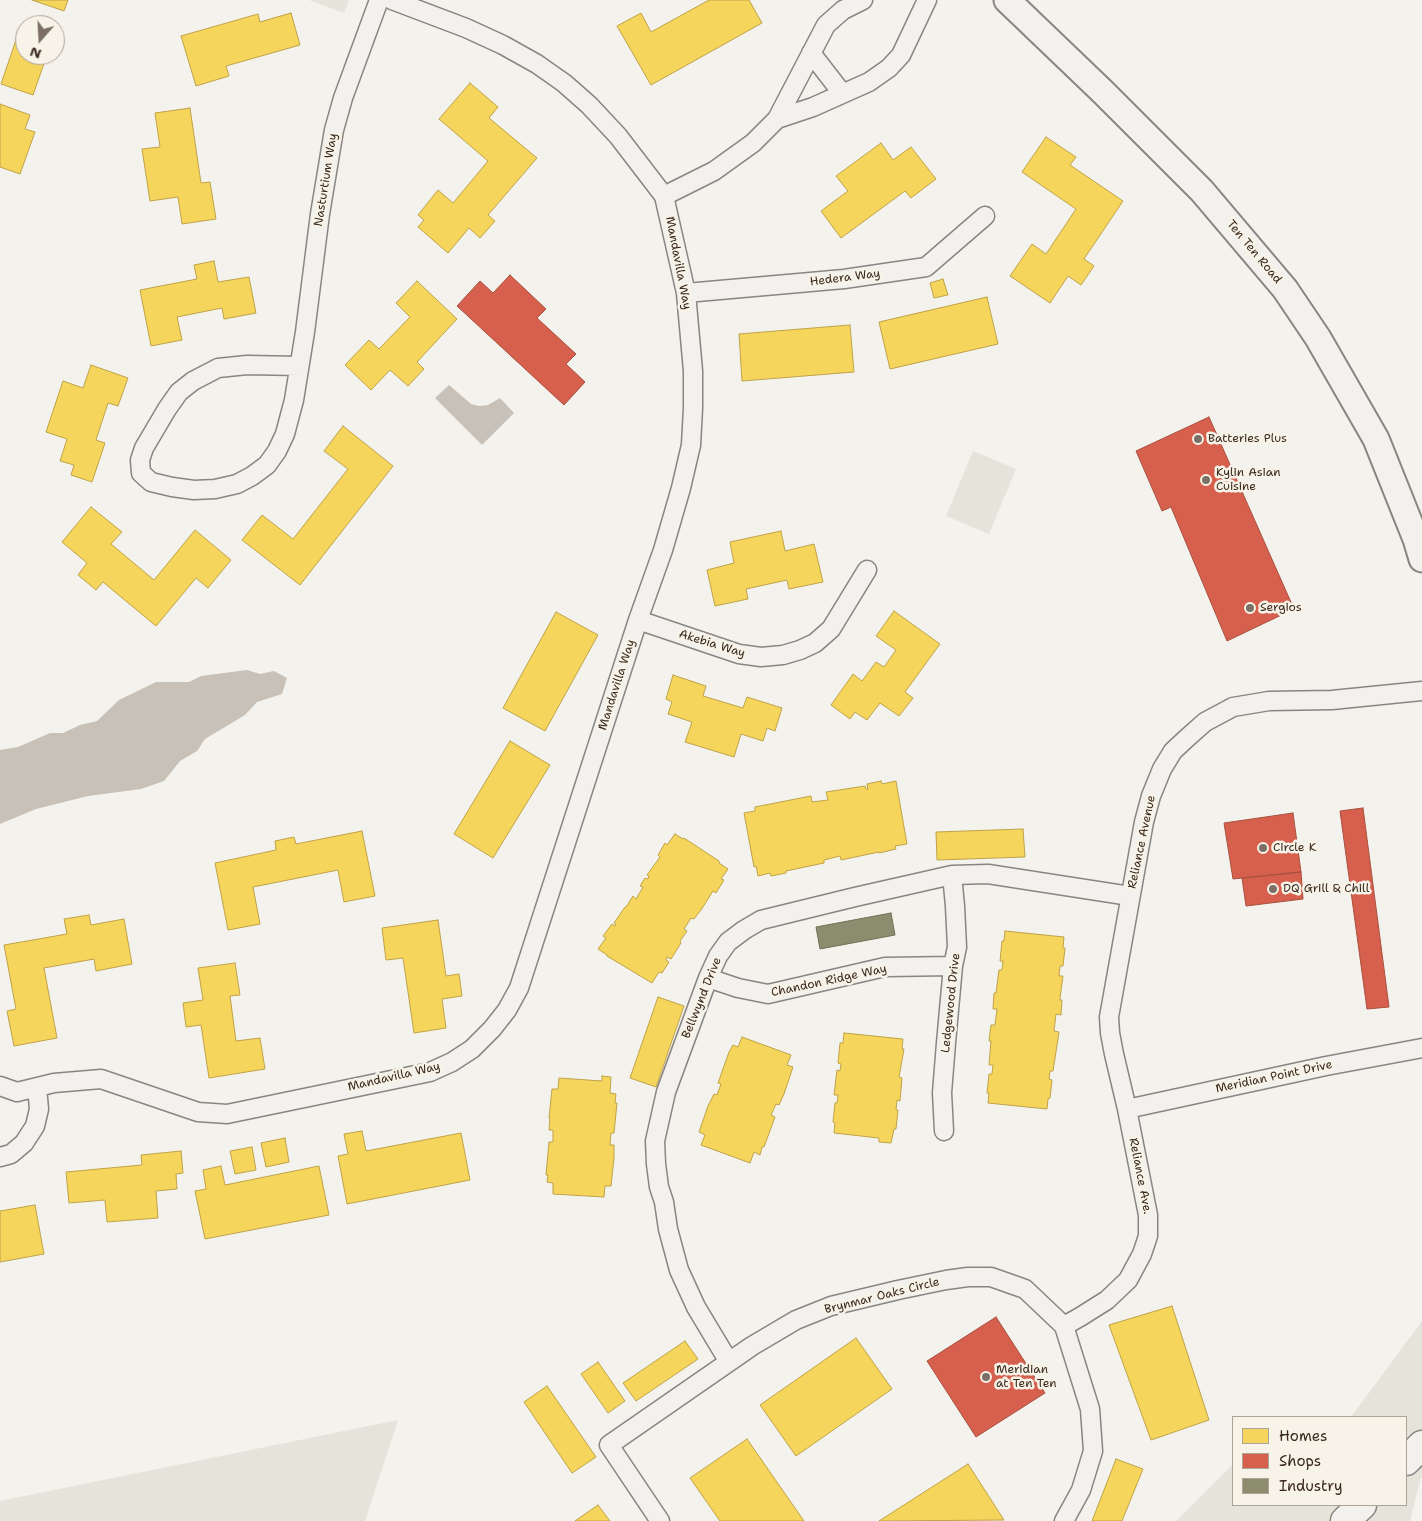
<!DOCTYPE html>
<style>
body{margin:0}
#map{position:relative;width:1422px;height:1521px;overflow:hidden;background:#f4f2ec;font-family:"Shantell Sans",sans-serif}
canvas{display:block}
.legend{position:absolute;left:1232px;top:1416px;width:175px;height:90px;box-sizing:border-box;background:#f7f3e8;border:1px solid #aca397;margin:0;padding:6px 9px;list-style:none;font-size:15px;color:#3b2a1e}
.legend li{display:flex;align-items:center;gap:10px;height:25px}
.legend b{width:25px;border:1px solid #aca397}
.north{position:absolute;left:15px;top:15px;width:50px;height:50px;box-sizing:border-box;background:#f7f3e8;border:1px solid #aca397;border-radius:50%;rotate:199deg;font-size:14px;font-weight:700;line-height:20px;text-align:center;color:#3b2a1e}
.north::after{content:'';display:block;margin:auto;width:18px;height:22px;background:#7c7066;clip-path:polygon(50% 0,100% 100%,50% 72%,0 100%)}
</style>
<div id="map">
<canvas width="1422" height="1521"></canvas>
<ul class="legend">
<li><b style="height:14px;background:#f6d55c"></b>Homes</li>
<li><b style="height:14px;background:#d6604d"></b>Shops</li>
<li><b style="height:14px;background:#8c8c6e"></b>Industry</li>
</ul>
<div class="north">N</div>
</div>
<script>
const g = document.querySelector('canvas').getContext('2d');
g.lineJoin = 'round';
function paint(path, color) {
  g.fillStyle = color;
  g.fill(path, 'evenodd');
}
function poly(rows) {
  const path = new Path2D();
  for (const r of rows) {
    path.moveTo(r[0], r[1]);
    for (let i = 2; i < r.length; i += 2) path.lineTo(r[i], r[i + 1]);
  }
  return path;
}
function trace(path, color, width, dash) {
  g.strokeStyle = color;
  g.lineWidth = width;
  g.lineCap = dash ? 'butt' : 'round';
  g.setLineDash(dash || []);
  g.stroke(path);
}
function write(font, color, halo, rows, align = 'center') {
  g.font = font + ' "Shantell Sans",sans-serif';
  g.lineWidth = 5;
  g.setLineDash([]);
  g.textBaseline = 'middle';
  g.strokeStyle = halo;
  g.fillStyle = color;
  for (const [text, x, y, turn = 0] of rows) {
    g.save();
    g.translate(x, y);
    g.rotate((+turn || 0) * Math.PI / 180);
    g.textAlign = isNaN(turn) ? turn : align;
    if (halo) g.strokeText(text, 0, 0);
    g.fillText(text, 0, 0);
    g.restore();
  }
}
const green = poly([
 [309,0,349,0,344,13],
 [973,451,1016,469,989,534,946,516],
 [1422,1321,1422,1473,1410,1521,1176,1521,1233,1464,1233,1505,1406,1505,1406,1417,1351,1417],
 [398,1420,365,1521,0,1521,0,1501]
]);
const water = poly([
 [449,385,471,404,479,406,488,405,500,398,514,413,482,445,435,398],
 [247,670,260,674,274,671,287,678,282,694,257,702,245,715,205,739,197,751,180,761,164,781,141,789,88,796,36,809,0,824,0,750,18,747,50,733,63,733,80,725,97,721,119,700,156,682,189,682,201,676]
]);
const homes = poly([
 [32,0,68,0,64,11,32,0],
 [709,0,749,0,762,23,651,85,617,26,641,13,651,32,709,0],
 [291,13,300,45,226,66,229,76,196,86,181,36,258,14,260,22,291,13],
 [17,37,25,40,25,55,47,55,33,95,1,84,17,37],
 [470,83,498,107,489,118,537,158,488,215,495,221,480,238,469,228,448,253,418,227,424,220,418,215,438,190,453,203,488,161,439,119,470,83],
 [0,104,30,115,25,129,35,132,20,174,0,167,0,104],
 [190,108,201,183,210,182,216,219,182,224,178,197,150,201,142,149,160,147,155,113,190,108],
 [1046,137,1076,157,1070,165,1123,201,1084,259,1094,266,1081,285,1068,276,1050,303,1010,276,1032,244,1046,254,1076,209,1022,172,1046,137],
 [881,143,893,160,911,147,936,179,911,198,905,191,841,238,821,211,848,191,836,176,881,143],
 [214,261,218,282,249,277,256,313,224,319,222,308,177,317,182,340,151,346,140,290,197,279,194,265,214,261],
 [943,279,948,295,934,298,930,283,943,279],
 [417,281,457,319,417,362,424,369,408,386,390,370,371,390,345,365,369,340,379,349,410,317,396,303,417,281],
 [987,297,998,344,890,369,879,322,987,297],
 [850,325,854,372,742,381,739,334,850,325],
 [91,365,128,378,118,406,108,403,96,440,105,443,92,482,71,475,74,465,60,461,67,439,46,432,63,381,83,388,91,365],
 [343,426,393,466,300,585,242,540,262,515,293,539,348,469,324,451,343,426],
 [91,507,122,532,111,544,154,580,195,530,231,560,208,588,196,578,156,626,103,582,96,590,78,575,87,563,62,542,91,507],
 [781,531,785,551,814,544,823,582,789,589,787,580,746,589,748,599,715,606,707,570,734,563,730,542,781,531],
 [894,611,940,644,905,692,913,698,899,716,880,703,867,720,855,712,850,719,831,705,853,674,862,681,876,662,884,667,896,650,876,636,894,611],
 [556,612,598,635,545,731,503,708,556,612],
 [673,675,706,686,703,696,743,708,747,697,782,708,775,731,767,728,763,741,741,734,734,757,685,742,692,722,668,714,672,702,666,699,673,675],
 [510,741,550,765,493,858,454,834,510,741],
 [881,781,882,784,896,781,907,844,895,846,896,849,879,853,879,852,841,860,840,856,824,860,824,863,786,871,786,873,771,876,770,873,758,876,756,866,754,867,744,813,755,811,755,807,811,796,812,802,828,800,826,792,865,786,866,789,868,789,867,784,881,781],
 [1023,829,1025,857,937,860,936,832,1023,829],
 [362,831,375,896,344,902,338,870,253,887,260,924,228,930,215,863,276,850,275,841,294,837,296,844,362,831],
 [675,834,683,839,684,838,719,861,719,863,728,869,721,879,724,880,716,893,713,891,701,910,694,919,691,918,684,929,687,931,680,941,681,943,671,959,667,957,666,960,669,962,662,973,659,972,652,983,607,956,607,955,598,949,606,938,603,936,612,924,615,926,616,924,614,923,625,907,626,907,633,896,636,899,643,887,640,886,645,878,648,879,649,876,647,875,660,857,658,855,665,843,667,845,675,834],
 [89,915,91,925,124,919,132,964,96,971,94,959,44,968,57,1038,14,1046,7,1011,16,1009,4,945,67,934,64,919,89,915],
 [438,920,446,976,459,974,462,996,442,999,446,1028,414,1033,403,958,386,960,382,928,438,920],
 [1005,931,1064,937,1063,948,1065,948,1063,966,1060,966,1059,976,1063,976,1060,998,1060,1000,1062,1000,1061,1015,1056,1014,1054,1031,1059,1032,1053,1071,1050,1071,1049,1079,1052,1080,1050,1098,1048,1099,1047,1109,988,1103,989,1093,987,1093,989,1074,992,1074,993,1065,989,1065,991,1041,989,1041,991,1025,995,1025,997,1009,993,1009,994,993,996,993,999,970,1002,970,1003,961,1000,961,1002,941,1004,941,1005,931],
 [235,963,240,995,230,996,236,1041,260,1038,265,1069,209,1078,201,1025,186,1027,183,1003,203,1000,198,968,235,963],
 [658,997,684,1006,656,1087,630,1078,658,997],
 [844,1033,903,1039,902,1049,904,1049,899,1077,902,1078,900,1101,897,1100,896,1110,898,1110,896,1129,894,1129,891,1143,879,1142,879,1138,834,1133,835,1123,833,1122,835,1103,837,1103,838,1095,834,1095,837,1070,840,1071,841,1064,838,1063,840,1043,843,1043,844,1033],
 [742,1037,791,1055,787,1065,793,1067,784,1094,779,1105,776,1104,771,1115,775,1117,764,1147,762,1147,760,1155,754,1152,750,1163,701,1145,705,1135,699,1132,708,1106,714,1094,717,1095,721,1084,718,1083,729,1052,733,1045,738,1047,742,1037],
 [602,1076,611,1077,610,1093,616,1094,615,1103,617,1103,614,1133,611,1133,610,1145,614,1145,614,1158,611,1186,605,1186,604,1197,553,1194,553,1183,547,1182,548,1175,546,1175,549,1142,553,1142,553,1130,549,1130,550,1118,549,1118,552,1089,558,1089,559,1078,602,1081,602,1076],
 [362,1131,366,1151,461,1133,470,1180,347,1204,338,1156,348,1154,344,1134,362,1131],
 [285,1138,289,1162,266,1167,261,1143,285,1138],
 [252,1147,256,1170,235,1174,230,1151,252,1147],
 [181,1151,183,1173,176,1174,177,1189,156,1191,158,1218,107,1222,105,1200,69,1203,66,1172,142,1165,141,1155,181,1151],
 [221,1166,225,1185,319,1166,329,1215,205,1239,195,1191,206,1189,203,1170,221,1166],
 [35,1205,44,1254,0,1262,0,1211,35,1205],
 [1172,1306,1209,1420,1151,1440,1109,1325,1172,1306],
 [856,1338,892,1389,796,1456,760,1405,856,1338],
 [685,1341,698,1359,636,1401,623,1383,685,1341],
 [598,1362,625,1401,608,1413,581,1374,598,1362],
 [547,1386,596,1457,572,1473,524,1402,547,1386],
 [747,1439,804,1521,720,1521,690,1478,747,1439],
 [1116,1459,1143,1469,1122,1521,1092,1521,1116,1459],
 [968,1464,1004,1520,879,1521,968,1464],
 [598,1505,610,1521,575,1521,598,1505]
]);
const shops = poly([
 [510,275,546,309,537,318,576,354,566,364,585,382,564,405,457,306,480,281,493,293,510,275],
 [1209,417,1294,609,1227,641,1171,507,1162,511,1136,451,1209,417],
 [1363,808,1389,1007,1367,1009,1340,811,1363,808],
 [1293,813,1301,872,1233,879,1224,823,1293,813],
 [1301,872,1303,899,1246,906,1242,878,1301,872],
 [996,1317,1045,1393,976,1437,927,1361,996,1317]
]);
const industry = poly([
 [891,913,895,935,820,949,816,927,891,913]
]);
const minor = poly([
 [811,53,842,93],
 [777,119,813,107,869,82,889,68,901,55,927,0],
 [664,196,714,171,753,143,777,119,826,25,843,10,863,0],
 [686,293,844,279,926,267,985,216],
 [299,366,247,365,218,368,193,381,179,392,167,409,144,448,140,460,141,473,151,482,172,487,194,490,215,489,237,484,252,476,267,465,277,451,285,434,294,400,305,332,320,214,334,130,343,98,379,0],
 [638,620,739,654,761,657,783,655,800,650,815,643,831,629,867,570],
 [708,978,738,988,768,994,885,967,953,966],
 [0,1086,17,1092,54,1083,101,1079,198,1112,227,1114,430,1072,452,1062,472,1049,492,1029,507,1010,519,988,638,620,663,550,681,488,691,445,693,408,693,371,686,293,664,196,618,136,589,105,564,83,537,64,503,45,466,28,392,0],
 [1127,1109,1326,1066,1422,1048],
 [944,1131,942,1093,946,1043,953,966,957,947,955,906,952,875],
 [0,1157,11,1154,24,1143,35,1126,39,1109,37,1087],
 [1064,1326,1080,1317,1107,1300,1128,1280,1142,1254,1148,1236,1148,1215,1127,1109,1114,1054,1110,1033,1109,1017,1144,822,1151,796,1162,769,1173,751,1187,738,1205,722,1233,707,1269,701,1332,700,1422,691],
 [729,1362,696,1307,679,1270,668,1229,664,1202,659,1187,656,1164,655,1141,666,1092,708,978,718,956,728,942,744,930,761,920,855,897,952,875,988,874,1130,896],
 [660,1521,609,1445,752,1346,796,1320,831,1306,898,1290,946,1280,968,1277,991,1277,1025,1289,1064,1326,1090,1409,1093,1451,1081,1490,1064,1521]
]);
const secondary = poly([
 [1007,0,1103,92,1202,191,1285,289,1318,338,1376,439,1416,539,1422,559]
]);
const motorway = poly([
 [1406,1461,1422,1445],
 [1345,1521,1362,1505]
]);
const markers = [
 [1198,439,5,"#7c7066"],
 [1206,480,5,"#7c7066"],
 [1250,608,5,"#7c7066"],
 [1263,848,5,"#7c7066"],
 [1273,889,5,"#7c7066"],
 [986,1377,5,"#7c7066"]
];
const streetNames = [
 ["Nasturtium Way",326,180,-81],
 ["Ten Ten Road",1254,252,50],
 ["Mandavilla Way",678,263,79],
 ["Hedera Way",845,278,-7],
 ["Akebia Way",712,644,17],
 ["Mandavilla Way",617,685,-72],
 ["Reliance Avenue",1142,842,-78],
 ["Chandon Ridge Way",829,981,-12],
 ["Bellwynd Drive",702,998,-68],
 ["Ledgewood Drive",951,1003,-84],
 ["Mandavilla Way",394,1077,-13],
 ["Meridian Point Drive",1274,1077,-12],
 ["Reliance Ave.",1140,1176,79],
 ["Brynmar Oaks Circle",882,1296,-14]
];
const poiNames = [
 ["Batteries Plus",1208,439],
 ["Kylin Asian",1216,473],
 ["Cuisine",1216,487],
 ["Sergios",1260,608],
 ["Circle K",1273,848],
 ["DQ Grill & Chill",1283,889],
 ["Meridian",996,1370],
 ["at Ten Ten",996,1384]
];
paint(green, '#e6e3da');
paint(water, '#c7c1b7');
paint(homes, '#f6d55c');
trace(homes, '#bea249', 1);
paint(shops, '#d6604d');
trace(shops, '#a8503f', 1);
paint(industry, '#8c8c6e');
trace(industry, '#746f56', 1);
trace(minor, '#898580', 21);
trace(secondary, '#898580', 29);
trace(motorway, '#898580', 31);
trace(minor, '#f2f1ed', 18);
trace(secondary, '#f2f1ed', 25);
trace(motorway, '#f2f1ed', 28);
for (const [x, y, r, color] of markers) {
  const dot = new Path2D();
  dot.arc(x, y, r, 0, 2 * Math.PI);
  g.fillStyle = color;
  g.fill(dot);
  trace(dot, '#f7f3e8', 2);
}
write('12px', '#3b2a1e', '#f7f3e8', streetNames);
write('12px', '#3b2a1e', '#f7f3e8', poiNames, 'left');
</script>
